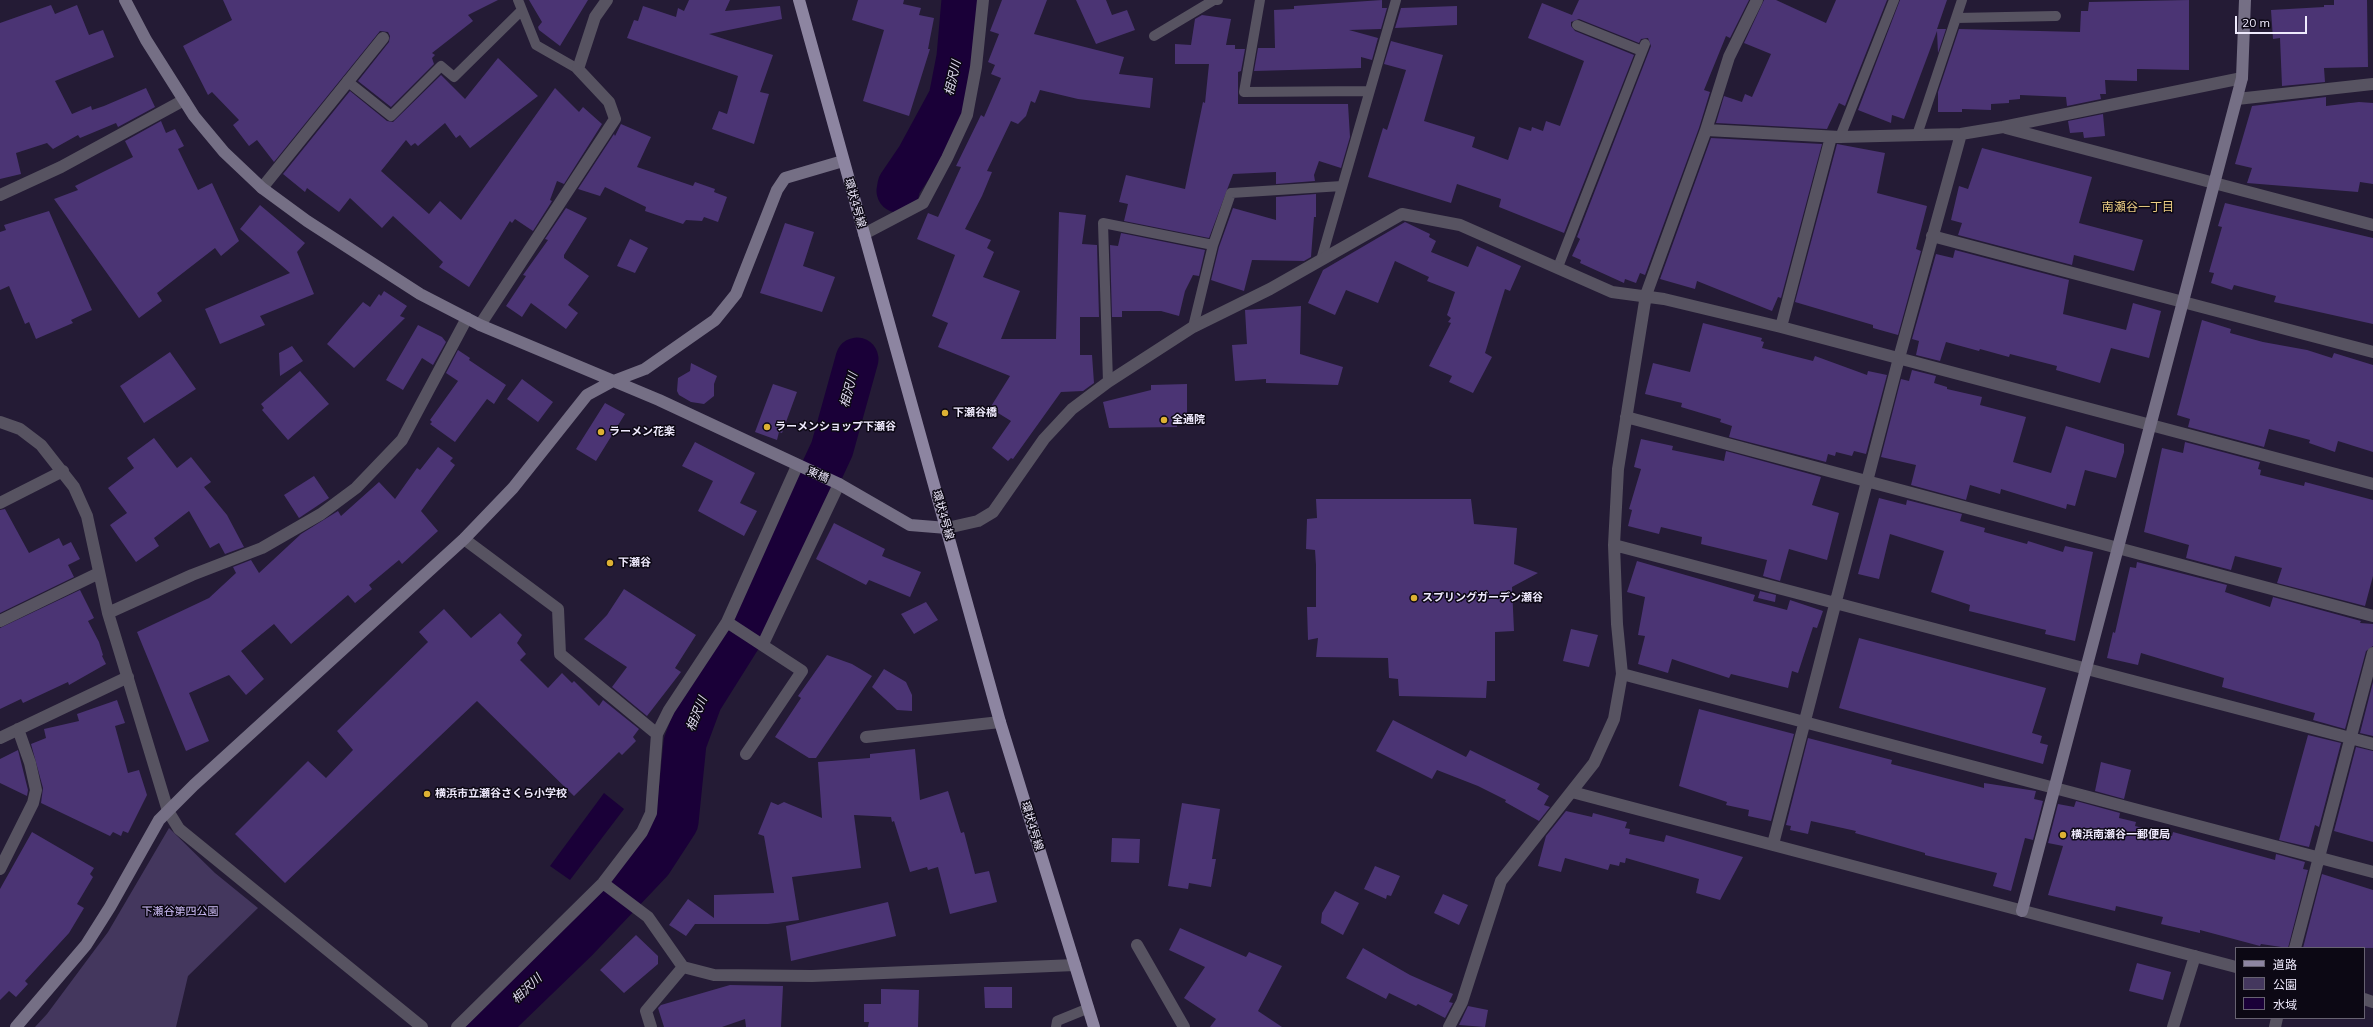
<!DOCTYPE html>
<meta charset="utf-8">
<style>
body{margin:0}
#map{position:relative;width:2373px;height:1027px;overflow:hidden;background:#241b35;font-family:Mulish,"Noto Sans JP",sans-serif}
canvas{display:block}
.legend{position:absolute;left:2235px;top:947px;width:130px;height:72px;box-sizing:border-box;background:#0c0814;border:1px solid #676271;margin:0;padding:5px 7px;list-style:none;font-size:12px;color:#efeafd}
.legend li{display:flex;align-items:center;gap:8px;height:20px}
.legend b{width:20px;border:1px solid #676271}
.scale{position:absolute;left:2235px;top:16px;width:72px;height:18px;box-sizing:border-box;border:2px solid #efeafd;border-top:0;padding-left:5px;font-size:12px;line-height:14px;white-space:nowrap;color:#efeafd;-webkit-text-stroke:3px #0c0814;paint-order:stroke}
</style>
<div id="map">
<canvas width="2373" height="1027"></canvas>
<ul class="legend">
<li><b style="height:5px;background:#8d85a1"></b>道路</li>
<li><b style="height:11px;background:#44375e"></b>公園</li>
<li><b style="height:11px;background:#1a0038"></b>水域</li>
</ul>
<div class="scale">20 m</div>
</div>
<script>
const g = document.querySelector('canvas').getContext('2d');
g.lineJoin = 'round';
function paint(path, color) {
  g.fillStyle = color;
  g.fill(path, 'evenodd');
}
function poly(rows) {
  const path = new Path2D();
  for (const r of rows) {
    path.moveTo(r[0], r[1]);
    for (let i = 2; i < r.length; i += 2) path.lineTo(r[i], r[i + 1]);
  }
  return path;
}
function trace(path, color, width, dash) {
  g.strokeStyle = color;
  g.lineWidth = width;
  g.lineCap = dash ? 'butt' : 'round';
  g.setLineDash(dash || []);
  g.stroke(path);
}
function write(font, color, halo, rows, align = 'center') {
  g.font = font + ' Mulish,"Noto Sans JP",sans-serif';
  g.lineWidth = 3;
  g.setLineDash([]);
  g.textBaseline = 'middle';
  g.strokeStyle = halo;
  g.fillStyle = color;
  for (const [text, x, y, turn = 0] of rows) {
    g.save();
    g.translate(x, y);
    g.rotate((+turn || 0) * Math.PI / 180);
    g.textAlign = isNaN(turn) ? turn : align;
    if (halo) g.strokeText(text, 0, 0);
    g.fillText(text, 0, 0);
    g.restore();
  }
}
const green = poly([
 [169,828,215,873,258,908,188,976,176,1027,35,1027,47,1014,108,932]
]);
const water = poly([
 [604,793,624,809,570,880,550,866]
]);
const river = poly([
 [898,191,899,185,918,157,950,98,958,57,963,0],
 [487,1027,578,939,651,862,677,822,685,743,701,700,755,614,832,449,857,359]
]);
const building = poly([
 [223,0,498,0,468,15,473,21,432,53,435,55,432,58,434,64,391,107,358,81,389,42,390,36,388,32,380,31,274,162,257,140,249,146,233,125,239,120,212,92,208,95,183,46,232,20],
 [529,0,588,0,560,46,539,30,538,27,542,22],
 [689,0,730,0,725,11,780,6,782,19,709,34,773,55,760,92,769,94,754,144,712,129,719,111,727,114,738,76,627,38,634,20,638,21,643,6,676,17,678,8,684,11],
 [858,0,904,0,903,4,921,8,919,15,934,18,928,49,930,49,909,116,863,101,884,30,852,20],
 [1002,0,1047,0,1034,34,1124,57,1119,74,1153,78,1150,108,1078,99,1040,90,1035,103,1031,101,1026,116,1018,124,1011,121,987,171,992,172,982,196,965,229,991,240,987,248,994,252,983,277,1020,291,1001,339,1056,339,1059,212,1086,215,1082,244,1097,245,1099,317,1080,317,1080,355,1092,355,1094,383,1083,391,1061,392,1013,459,1011,458,1008,461,992,448,1011,421,990,408,1010,376,938,347,948,323,932,316,955,255,917,239,928,213,938,217,961,167,956,166,981,115,984,117,1001,78,991,74,995,65,988,62,999,34,990,31],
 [1076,0,1106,0,1112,15,1127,10,1135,30,1096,44],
 [1382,0,1382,8,1387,8,1381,29,1349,30,1378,38,1372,60,1361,57,1361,68,1254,71,1258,48,1275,48,1274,10,1294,9,1294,6],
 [1579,0,1749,0,1730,38,1726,36,1704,90,1710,92,1699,128,1645,275,1640,273,1636,283,1625,279,1624,283,1580,263,1581,260,1572,256,1580,239,1577,237,1651,46,1648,38,1641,39,1639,43,1579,19,1571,22,1571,26,1575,31,1634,55,1564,233,1499,207,1501,199,1457,184,1451,203,1368,177,1383,128,1387,130,1406,70,1384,64,1391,41,1443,55,1424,121,1475,137,1472,147,1508,160,1519,127,1531,131,1532,127,1543,131,1546,121,1560,126,1584,61,1528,38,1542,3,1572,15],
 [1764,0,1776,0,1826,23,1836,0,1887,0,1845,106,1839,103,1827,129,1716,123,1724,96,1742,102,1745,94,1752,97,1771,54,1744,43],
 [1900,0,1947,0,1937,29,1946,29,1938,53,1937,31,1904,119,1892,115,1891,123,1858,110],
 [2189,0,2189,70,2137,69,2137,81,2105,80,2106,94,2100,94,2101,99,2067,106,2066,97,2020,95,2020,99,2009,100,2009,103,1991,104,1991,110,1962,109,1962,112,1938,112,1938,92,1959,29,2080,32,2081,11,2088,11,2089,2],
 [2334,0,2367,0,2368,67,2324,68,2325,82,2282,86,2280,38,2273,39,2271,10,2324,7,2324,5,2334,5],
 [51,5,55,14,77,5,89,35,103,30,114,57,55,81,72,114,91,106,92,110,104,106,146,88,155,107,118,127,116,123,80,138,78,135,53,149,47,143,16,153,21,174,0,179,0,23],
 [1457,6,1457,25,1395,28,1401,8],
 [1202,15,1231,19,1226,45,1235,45,1235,49,1245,49,1241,71,1238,72,1238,104,1348,104,1350,137,1341,168,1319,161,1314,175,1315,181,1276,184,1276,172,1233,174,1209,238,1124,221,1128,204,1119,202,1126,175,1185,189,1203,102,1205,103,1209,64,1175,64,1175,44,1191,45,1195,19],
 [498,58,538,96,470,148,460,135,456,138,445,123,418,146,415,143,411,146,406,140,381,171,429,214,440,201,461,220,555,88,579,112,583,107,602,124,564,184,557,181,550,200,552,201,533,231,515,219,512,223,510,221,469,287,439,267,443,262,393,216,382,228,350,198,339,212,307,188,305,192,283,174,350,91,387,121,393,122,441,75,465,99],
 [2326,97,2326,106,2359,102,2373,103,2373,184,2360,182,2358,192,2247,183,2252,168,2235,164,2252,106],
 [2103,114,2105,136,2084,138,2083,132,2070,133,2068,121],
 [161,121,166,133,175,129,184,146,178,149,180,153,198,190,212,183,239,241,221,256,215,248,157,293,162,301,139,318,54,199,78,190,75,186,133,157,125,141],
 [621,124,651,137,637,167,693,186,695,182,715,189,714,192,727,197,718,222,704,217,702,221,686,220,683,224,645,211,646,207,605,187,600,196,578,189,614,134,615,136],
 [1711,138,1822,144,1781,298,1778,297,1772,311,1697,281,1695,289,1660,279],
 [1837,144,1885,153,1877,193,1927,206,1916,249,1921,251,1898,335,1873,328,1873,325,1795,302],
 [1982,148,2092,177,2079,223,2143,240,2134,271,2074,255,2072,265,1958,235,1962,223,1951,220,1959,186,1968,189],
 [1316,194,1316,217,1314,217,1311,257,1304,261,1252,260,1244,291,1211,280,1219,247,1233,208,1276,220,1276,197],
 [2225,203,2373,238,2373,324,2274,302,2276,296,2234,285,2232,290,2211,283,2214,273,2209,272,2222,227,2218,226],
 [260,205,305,243,297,252,314,294,260,316,265,325,220,344,205,309,290,273,240,229],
 [566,208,587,218,564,255,564,258,589,276,568,305,578,313,566,329,531,303,522,317,506,306,526,276,523,275,548,240,545,239],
 [49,211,92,310,71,320,73,323,36,339,29,322,25,324,9,286,0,290,0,232,6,230,4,225],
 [1405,222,1430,234,1429,237,1436,241,1431,252,1468,267,1477,246,1521,266,1510,291,1505,289,1485,353,1492,357,1473,393,1449,382,1452,376,1429,366,1451,323,1448,322,1451,318,1447,315,1455,292,1427,281,1429,277,1395,261,1378,303,1346,290,1335,315,1308,303,1323,270],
 [785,223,814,232,803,266,835,277,822,312,760,293],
 [1121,233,1205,250,1199,276,1193,275,1185,291,1179,316,1161,311,1122,311,1122,317,1112,317,1110,245,1118,246],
 [630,239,648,248,635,273,617,266],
 [1955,250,2069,280,2063,314,2126,330,2133,303,2161,311,2149,358,2111,348,2100,383,2056,370,2057,366,2010,354,2009,357,1980,349,1979,351,1946,342,1940,361,1916,355,1919,341,1912,339,1936,254,1953,258],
 [384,291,407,306,400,316,405,318,354,368,327,344,363,302,370,307,379,294,381,296],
 [1301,306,1300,354,1343,367,1338,385,1266,383,1266,379,1235,381,1232,345,1247,344,1245,310],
 [2202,320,2231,329,2230,333,2263,342,2307,350,2332,358,2334,353,2373,365,2373,452,2338,441,2335,452,2309,443,2310,440,2269,429,2264,447,2188,427,2190,419,2177,415],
 [1703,323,1762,338,1761,341,1764,342,1762,348,1813,361,1815,356,1867,375,1868,371,1887,375,1866,454,1854,451,1852,456,1836,452,1835,456,1828,454,1826,462,1729,437,1732,426,1720,422,1721,419,1681,407,1682,403,1645,394,1653,363,1690,372],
 [418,325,442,337,446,342,433,365,422,358,403,390,386,380],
 [292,346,303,361,280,376,279,353],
 [458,350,470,358,469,360,506,385,494,404,487,399,455,442,430,424,432,422,430,420,458,381,446,373],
 [170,352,196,389,144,423,120,386],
 [691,363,717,376,714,384,714,396,704,404,691,402,679,395,677,391,678,378,690,371],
 [1912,370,1936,376,1934,383,1947,387,1947,389,1982,397,1980,405,2026,417,2013,462,2051,473,2066,426,2124,444,2124,452,2116,478,2085,470,2075,506,2067,504,2066,509,2001,489,2000,494,1970,485,1966,500,1911,485,1916,465,1881,457,1901,379,1909,381],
 [300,371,329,404,288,440,262,410,264,408,261,404],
 [522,379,553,402,538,422,507,399],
 [773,384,797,392,782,433,779,432,777,440,755,432],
 [1187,384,1187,422,1177,422,1177,427,1109,428,1103,402,1151,390,1151,385],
 [605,403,625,414,596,461,576,449],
 [154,438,177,468,191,457,211,482,204,487,227,515,244,547,225,554,219,543,210,548,189,511,154,538,159,546,136,562,110,525,127,513,108,488,134,468,127,458],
 [1641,439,1673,446,1672,450,1724,461,1726,451,1821,477,1812,505,1839,513,1827,560,1789,549,1780,581,1763,576,1767,560,1701,544,1702,537,1661,527,1659,534,1628,526,1632,510,1629,509,1641,469,1634,467],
 [695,442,755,473,740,503,757,511,744,536,698,511,713,481,682,466],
 [2185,442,2260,462,2258,469,2261,470,2260,475,2304,486,2305,482,2373,500,2373,576,2365,606,2277,583,2282,568,2235,556,2231,570,2186,558,2189,545,2144,532,2162,448,2183,453],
 [438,447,453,458,450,461,455,465,421,511,438,531,402,564,399,560,369,585,372,589,355,603,348,595,291,644,274,624,241,651,264,679,246,695,229,675,189,693,209,741,186,751,137,632,209,598,236,573,233,567,251,560,259,573,301,534,338,511,341,516,379,482,395,499,417,468,420,470],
 [314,476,329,498,299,518,284,495],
 [1879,498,1906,505,1907,500,1962,514,1960,521,1985,528,1984,532,2027,544,2028,541,2063,552,2065,546,2093,552,2075,641,2045,634,2046,630,1969,611,1970,605,1931,592,1944,551,1890,534,1879,579,1858,574],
 [1316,499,1471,499,1474,524,1517,528,1514,564,1538,573,1512,587,1514,631,1495,632,1495,681,1487,681,1486,698,1399,696,1398,679,1389,678,1388,658,1316,657,1318,638,1308,640,1307,607,1316,607,1316,565,1315,550,1306,549,1307,519,1317,518],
 [5,509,29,553,59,538,63,546,71,542,80,559,68,565,74,577,0,613,0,510],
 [834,523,885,549,882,556,921,572,910,597,869,580,866,585,816,559],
 [1637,561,1755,595,1753,601,1787,610,1790,600,1823,611,1817,628,1813,627,1798,673,1792,671,1788,688,1731,674,1729,678,1672,659,1668,673,1638,664,1645,636,1638,635,1645,597,1627,592],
 [2137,562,2227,585,2225,592,2270,607,2273,597,2361,621,2360,623,2373,624,2373,646,2366,651,2345,729,2313,720,2315,713,2222,687,2224,678,2141,653,2138,665,2107,658,2113,632,2115,633,2130,567,2136,568],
 [624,589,696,635,675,668,681,672,647,716,612,687,627,667,584,639,607,615],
 [80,590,94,618,88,621,99,642,103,655,102,656,106,664,69,685,68,682,23,703,21,699,0,709,0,628],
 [1760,591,1776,595,1775,602,1758,598],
 [926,602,938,620,914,634,901,614],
 [444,609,471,638,500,613,522,635,517,643,526,654,520,660,548,688,562,673,572,683,574,681,599,706,603,700,639,729,633,737,636,741,622,755,619,752,574,796,477,701,285,883,235,834,308,761,326,778,353,750,337,731,428,642,419,632],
 [1571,629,1598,635,1589,667,1563,661],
 [1859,638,2046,688,2032,733,2042,736,2040,743,2048,745,2043,764,1839,708],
 [827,655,852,664,872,676,816,758,809,758,775,737,801,698,798,696],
 [884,669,906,682,912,695,912,711,897,710,872,687],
 [2373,682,2373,736,2360,733],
 [117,700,125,723,115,726,128,773,139,770,147,795,128,833,123,831,121,836,113,832,110,836,41,803,43,788,31,744,46,738,44,729,79,721,77,714],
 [1699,709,1794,734,1771,821,1748,816,1749,810,1726,805,1727,802,1679,786],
 [1393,720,1466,757,1470,750,1540,784,1537,789,1549,796,1544,805,1550,807,1539,821,1505,802,1506,800,1478,786,1437,770,1432,779,1376,751],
 [2308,735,2341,743,2319,827,2315,825,2309,847,2279,840],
 [1808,738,1892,760,1891,764,1984,788,1984,783,2036,791,2034,799,2043,801,2033,840,2025,838,2011,891,1993,886,1997,873,1925,855,1925,853,1855,833,1856,831,1811,821,1808,834,1790,830,1791,826,1786,825],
 [2356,747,2373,751,2373,842,2334,831],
 [915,749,920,800,948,791,961,833,964,832,975,874,989,871,997,902,950,914,938,867,928,870,927,867,910,872,894,821,892,822,891,817,854,815,861,868,792,877,799,920,768,924,695,924,686,936,669,925,688,899,714,918,714,895,774,893,764,836,758,834,771,802,778,805,784,802,822,818,818,762,870,758,870,754],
 [18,750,28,790,27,796,0,783,0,759],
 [2101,762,2131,770,2124,799,2095,791],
 [2076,801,2120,813,2119,818,2136,822,2135,826,2172,836,2173,832,2275,860,2276,854,2305,862,2303,869,2308,870,2288,948,2261,944,2260,946,2200,930,2200,933,2161,924,2163,917,2116,906,2115,911,2048,895,2063,846,2048,843,2058,804,2074,807],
 [1182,803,1220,809,1212,859,1216,859,1211,887,1189,883,1188,889,1168,886],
 [1566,811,1592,817,1593,813,1627,822,1625,828,1630,829,1629,834,1664,842,1666,835,1743,857,1720,900,1696,893,1699,879,1626,858,1625,863,1620,862,1619,866,1610,864,1608,870,1565,858,1561,872,1538,866,1546,836],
 [32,832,94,868,90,874,93,877,77,904,84,908,69,933,25,981,28,984,16,997,9,991,0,1000,0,889],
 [1112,838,1140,839,1139,863,1111,862],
 [1375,866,1400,876,1391,896,1387,895,1386,899,1364,889],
 [2322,874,2373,890,2373,948,2303,948],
 [1335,891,1359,903,1343,935,1321,923,1322,913],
 [1443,894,1468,905,1459,925,1434,913],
 [888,902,896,936,791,961,786,926],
 [1180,928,1246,957,1249,952,1282,966,1258,1011,1282,1027,1210,1027,1216,1019,1184,998,1205,967,1169,950],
 [636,935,658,956,658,964,624,993,600,970],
 [1363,948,1410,975,1453,994,1449,1002,1453,1003,1445,1018,1418,1004,1416,1006,1389,993,1386,999,1346,978],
 [2137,963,2171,972,2163,1000,2129,991],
 [730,985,783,986,781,1027,746,1027,745,1019,722,1027,664,1027,658,1008,661,1005],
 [984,987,1012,987,1012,1008,985,1008],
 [881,989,919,990,918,1027,868,1027,869,1022,864,1022,864,1004,881,1004],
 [1468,1006,1488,1010,1485,1027,1459,1025]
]);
const lane = poly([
 [518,0,536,45,578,69],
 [1260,0,1244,92,1369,91],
 [1956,18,2056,16],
 [1577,25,1642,51],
 [1154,36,1214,0,1218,0],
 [347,81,391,116,441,66,454,77,522,10],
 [1917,135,1962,0],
 [1840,137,1894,0],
 [1321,260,1396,0],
 [1558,267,1645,44],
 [1193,327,1213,245,1231,193,1342,186],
 [1108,382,1103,223,1213,245],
 [1056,1027,1057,1021,1089,1008]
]);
const street = poly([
 [2237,99,2373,84],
 [2006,128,2373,225],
 [1706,130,1840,137,1961,134,2003,127,2242,78],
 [262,188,383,38],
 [0,195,61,167,184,100],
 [864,234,923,203,947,158,967,115,976,67,983,0],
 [1932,236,2373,352],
 [480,325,615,119,609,102,578,69,595,17,607,0],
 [1781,327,1831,137],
 [1626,417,2373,616],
 [0,422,20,429,41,445,74,487,87,516,108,613,168,811,179,829,422,1027],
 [0,503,63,471],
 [947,528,978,521,993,512,1044,439,1072,409,1108,382,1193,327,1270,289,1402,214,1460,225,1612,292,1664,299,1781,327,2373,484],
 [464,539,558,609,560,654,657,734],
 [1614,545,2373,744],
 [108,613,192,575,262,548,321,514,356,488,402,440,467,318],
 [0,621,99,573],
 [727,622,802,671,746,754],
 [763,644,839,484],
 [1622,674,2373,872],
 [866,737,1000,722],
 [0,738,128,677],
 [1572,792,2236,967],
 [1773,844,1899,358,1961,134],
 [0,869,33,803,36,790,30,763,18,729],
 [603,883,648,917,683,967],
 [1137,945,1184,1027],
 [2295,948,2373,653],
 [2364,999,2373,1002],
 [457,1027,603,883,642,832,651,813,657,734,669,710,727,622,797,466],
 [651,1027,646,1011,683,967,714,975,812,976,1075,965],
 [1449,1027,1462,1002,1501,881,1594,763,1614,719,1622,674,1617,624,1614,545,1618,469,1646,295,1706,130,1729,57,1757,0],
 [2173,1027,2195,956],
 [2275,1027,2277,1018]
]);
const secondary = poly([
 [125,0,146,40,194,116,224,152,262,188,307,221,420,294,480,325,659,400,839,484,910,525,947,528],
 [2022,911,2242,78,2245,0],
 [16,1027,86,945,110,907,159,820,194,785,464,539,513,488,587,395,611,382,645,369,715,320,736,294,777,190,785,178,843,161]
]);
const primary = poly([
 [799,0,1000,722,1094,1027]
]);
const markers = [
 [945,413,4,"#ddb133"],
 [1164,420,4,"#ddb133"],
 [767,427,4,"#ddb133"],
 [601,432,4,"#ddb133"],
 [610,563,4,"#ddb133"],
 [1414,598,4,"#ddb133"],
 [427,794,4,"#ddb133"],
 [2063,835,4,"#ddb133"]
];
const streetNames = [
 ["環状4号線",855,203,74],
 ["東橋",818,475,23],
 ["環状4号線",943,515,74],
 ["環状4号線",1032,826,73]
];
const poiNames = [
 ["下瀬谷橋",953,413],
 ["全通院",1172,420],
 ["ラーメンショップ下瀬谷",775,427],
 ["ラーメン花楽",609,432],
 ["下瀬谷",618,563],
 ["スプリングガーデン瀬谷",1422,598],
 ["横浜市立瀬谷さくら小学校",435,794],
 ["横浜南瀬谷一郵便局",2071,835]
];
const parkNames = [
 ["下瀬谷第四公園",180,912]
];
const waterNames = [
 ["相沢川",953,78,-77],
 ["相沢川",849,390,-75],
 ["相沢川",697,714,-68],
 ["相沢川",527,989,-44]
];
const neighbourhoodNames = [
 ["南瀬谷一丁目",2138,207]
];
paint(green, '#44375e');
paint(water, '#1a0038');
trace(river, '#1a0038', 43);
paint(building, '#4b3474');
trace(lane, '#575361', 10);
trace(street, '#575361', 12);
trace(secondary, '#756f85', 12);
trace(primary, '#8d85a1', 12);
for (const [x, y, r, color] of markers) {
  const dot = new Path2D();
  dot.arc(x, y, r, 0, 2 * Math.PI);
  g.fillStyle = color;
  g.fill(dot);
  trace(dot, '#0c0814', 1.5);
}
write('11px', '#efeafd', '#0c0814', streetNames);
write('bold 11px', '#efeafd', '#0c0814', poiNames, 'left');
write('11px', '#cfbef8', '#0c0814', parkNames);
write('italic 12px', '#e2ddf1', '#0c0814', waterNames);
write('12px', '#eecf84', '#0c0814', neighbourhoodNames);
</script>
